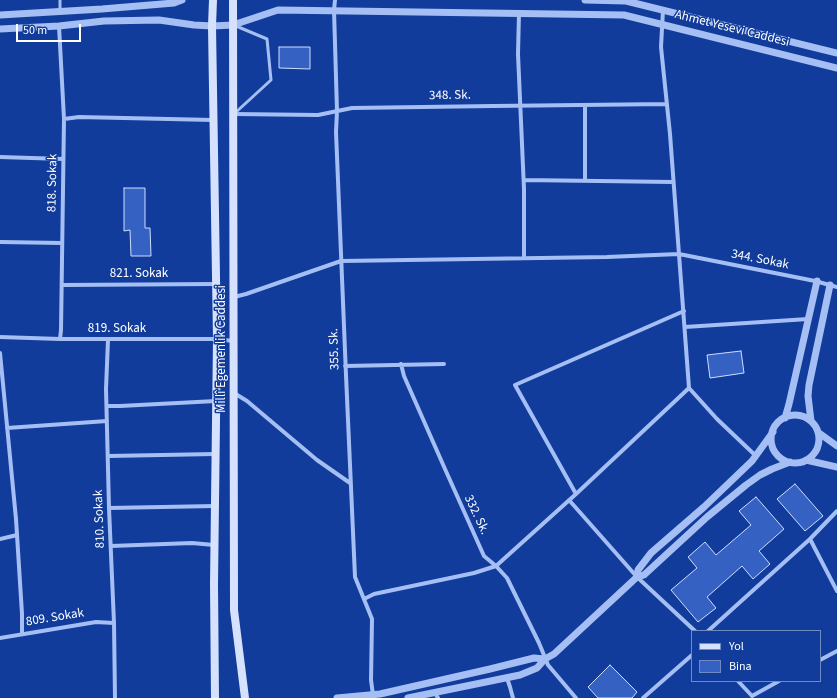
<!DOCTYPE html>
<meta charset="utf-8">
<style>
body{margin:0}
#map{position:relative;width:837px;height:698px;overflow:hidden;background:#113c9b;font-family:"Source Sans 3",sans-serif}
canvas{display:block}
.legend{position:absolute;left:691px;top:630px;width:130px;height:52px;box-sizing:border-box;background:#113c9b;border:1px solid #708ac3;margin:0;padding:5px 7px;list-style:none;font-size:12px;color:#fff}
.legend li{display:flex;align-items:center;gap:8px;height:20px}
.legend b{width:20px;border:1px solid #708ac3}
.scale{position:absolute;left:16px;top:24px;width:65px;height:18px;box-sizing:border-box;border:2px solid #fff;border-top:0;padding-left:5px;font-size:12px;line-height:14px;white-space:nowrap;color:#fff;-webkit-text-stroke:3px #113c9b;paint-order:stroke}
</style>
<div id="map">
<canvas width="837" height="698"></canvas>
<ul class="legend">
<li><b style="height:5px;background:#d5e1fd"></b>Yol</li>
<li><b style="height:11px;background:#3562c2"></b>Bina</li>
</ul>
<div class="scale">50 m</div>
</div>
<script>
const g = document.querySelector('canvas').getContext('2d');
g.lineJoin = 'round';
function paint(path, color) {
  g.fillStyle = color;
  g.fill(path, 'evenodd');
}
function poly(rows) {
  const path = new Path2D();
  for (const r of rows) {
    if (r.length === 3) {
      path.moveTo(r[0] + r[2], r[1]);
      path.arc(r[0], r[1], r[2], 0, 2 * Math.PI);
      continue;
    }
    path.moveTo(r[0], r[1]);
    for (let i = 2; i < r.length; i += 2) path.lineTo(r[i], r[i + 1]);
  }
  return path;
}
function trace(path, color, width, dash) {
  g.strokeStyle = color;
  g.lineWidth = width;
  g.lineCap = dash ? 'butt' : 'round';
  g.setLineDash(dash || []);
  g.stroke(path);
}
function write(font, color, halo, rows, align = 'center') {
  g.font = font + ' "Source Sans 3",sans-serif';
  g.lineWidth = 3;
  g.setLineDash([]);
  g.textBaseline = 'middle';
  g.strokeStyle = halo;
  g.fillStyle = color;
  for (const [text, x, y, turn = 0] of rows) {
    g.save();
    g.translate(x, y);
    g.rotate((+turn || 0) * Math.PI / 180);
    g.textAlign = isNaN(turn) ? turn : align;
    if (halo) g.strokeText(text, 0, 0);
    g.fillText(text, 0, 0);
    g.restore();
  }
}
const building = poly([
 [279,47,310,47,310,69,279,68,279,47],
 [124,188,145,188,145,228,150,228,151,256,131,256,130,230,124,231,124,188],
 [741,351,744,373,710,378,707,355,741,351],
 [795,484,823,516,805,531,777,499,795,484],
 [756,497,784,529,759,551,770,564,753,579,742,566,707,597,716,608,698,622,671,590,697,568,688,557,705,542,716,555,751,525,739,511,756,497],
 [610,665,637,692,632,698,598,698,588,687,610,665]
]);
const service = poly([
 [60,0,60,12],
 [235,113,271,80,267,39,236,26]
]);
const minor = poly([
 [335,0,334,10,337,111,336,132,346,375,355,577,372,619,371,680,373,695],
 [663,10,661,47,670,134,689,388,717,419,756,456],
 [519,13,518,54,524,189,524,258],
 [59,26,64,119,61,330,60,339],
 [585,105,585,181],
 [234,114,318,115,352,108,493,106,667,104],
 [64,119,79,117,213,120],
 [0,157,63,159],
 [524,180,673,182],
 [0,242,62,243],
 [62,285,216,284],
 [234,297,246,294,341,261,607,257,679,254,815,281,837,287],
 [685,327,808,319],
 [0,337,60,339,217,339,233,341],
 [108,340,106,389,109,508,114,623,115,698],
 [0,353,16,519,22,614,22,634],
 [401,364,404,376,445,469,484,556,496,566,507,578,539,643,548,665,576,698],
 [345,366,444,364],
 [234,393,247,401,317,460,350,483],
 [107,406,120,406,216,401],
 [7,428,107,421],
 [108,456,215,454],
 [576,494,515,385,684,311],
 [569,500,637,577,695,631],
 [109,508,215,506],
 [0,539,17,535],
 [810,539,837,591],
 [111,546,192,543,214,545],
 [364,599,374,594,474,573,496,566,576,494,689,388],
 [708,631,810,539,837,511],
 [0,638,96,622,114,623],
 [820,660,837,651],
 [507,678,510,687,513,698],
 [738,681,752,696,779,681],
 [435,693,438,698],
 [643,698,692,655]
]);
const tertiary = poly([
 [585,0,626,1,837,53],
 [0,15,102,9,174,3,182,0],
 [0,29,59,26,104,21,159,20,194,25,212,26,233,25,278,10,624,15,837,68],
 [795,439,24],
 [785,418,789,404,817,281],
 [811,421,808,396,809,385,830,285],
 [819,433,837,446],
 [806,460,837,467],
 [637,577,638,570,651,553,704,507,752,461,773,432],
 [337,698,380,694,490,669,534,658,545,659],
 [408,698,520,675,537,668,545,659,554,654,637,577,644,575,707,517,746,485,760,475,772,469,790,462]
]);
const secondary = poly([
 [213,0,212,26,217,339,214,584,215,698],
 [233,0,234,610,245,698]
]);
const streetNames = [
 ["Ahmet Yesevi Caddesi",732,29,14],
 ["348. Sk.",450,96,-1],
 ["818. Sokak",53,183,-89],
 ["344. Sokak",760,260,11],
 ["821. Sokak",139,274],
 ["819. Sokak",117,329],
 ["Millî Egemenlik Caddesi",222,349,-90],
 ["355. Sk.",335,349,-92],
 ["332. Sk.",476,515,65],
 ["810. Sokak",100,519,-92],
 ["809. Sokak",55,618,-9]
];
paint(building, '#3562c2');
trace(building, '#ceddfe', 1);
trace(service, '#a5bff4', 3);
trace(minor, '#a5bff4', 4);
trace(tertiary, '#a5bff4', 7);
trace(secondary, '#d5e1fd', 8);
write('13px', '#fff', '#113c9b', streetNames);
</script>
